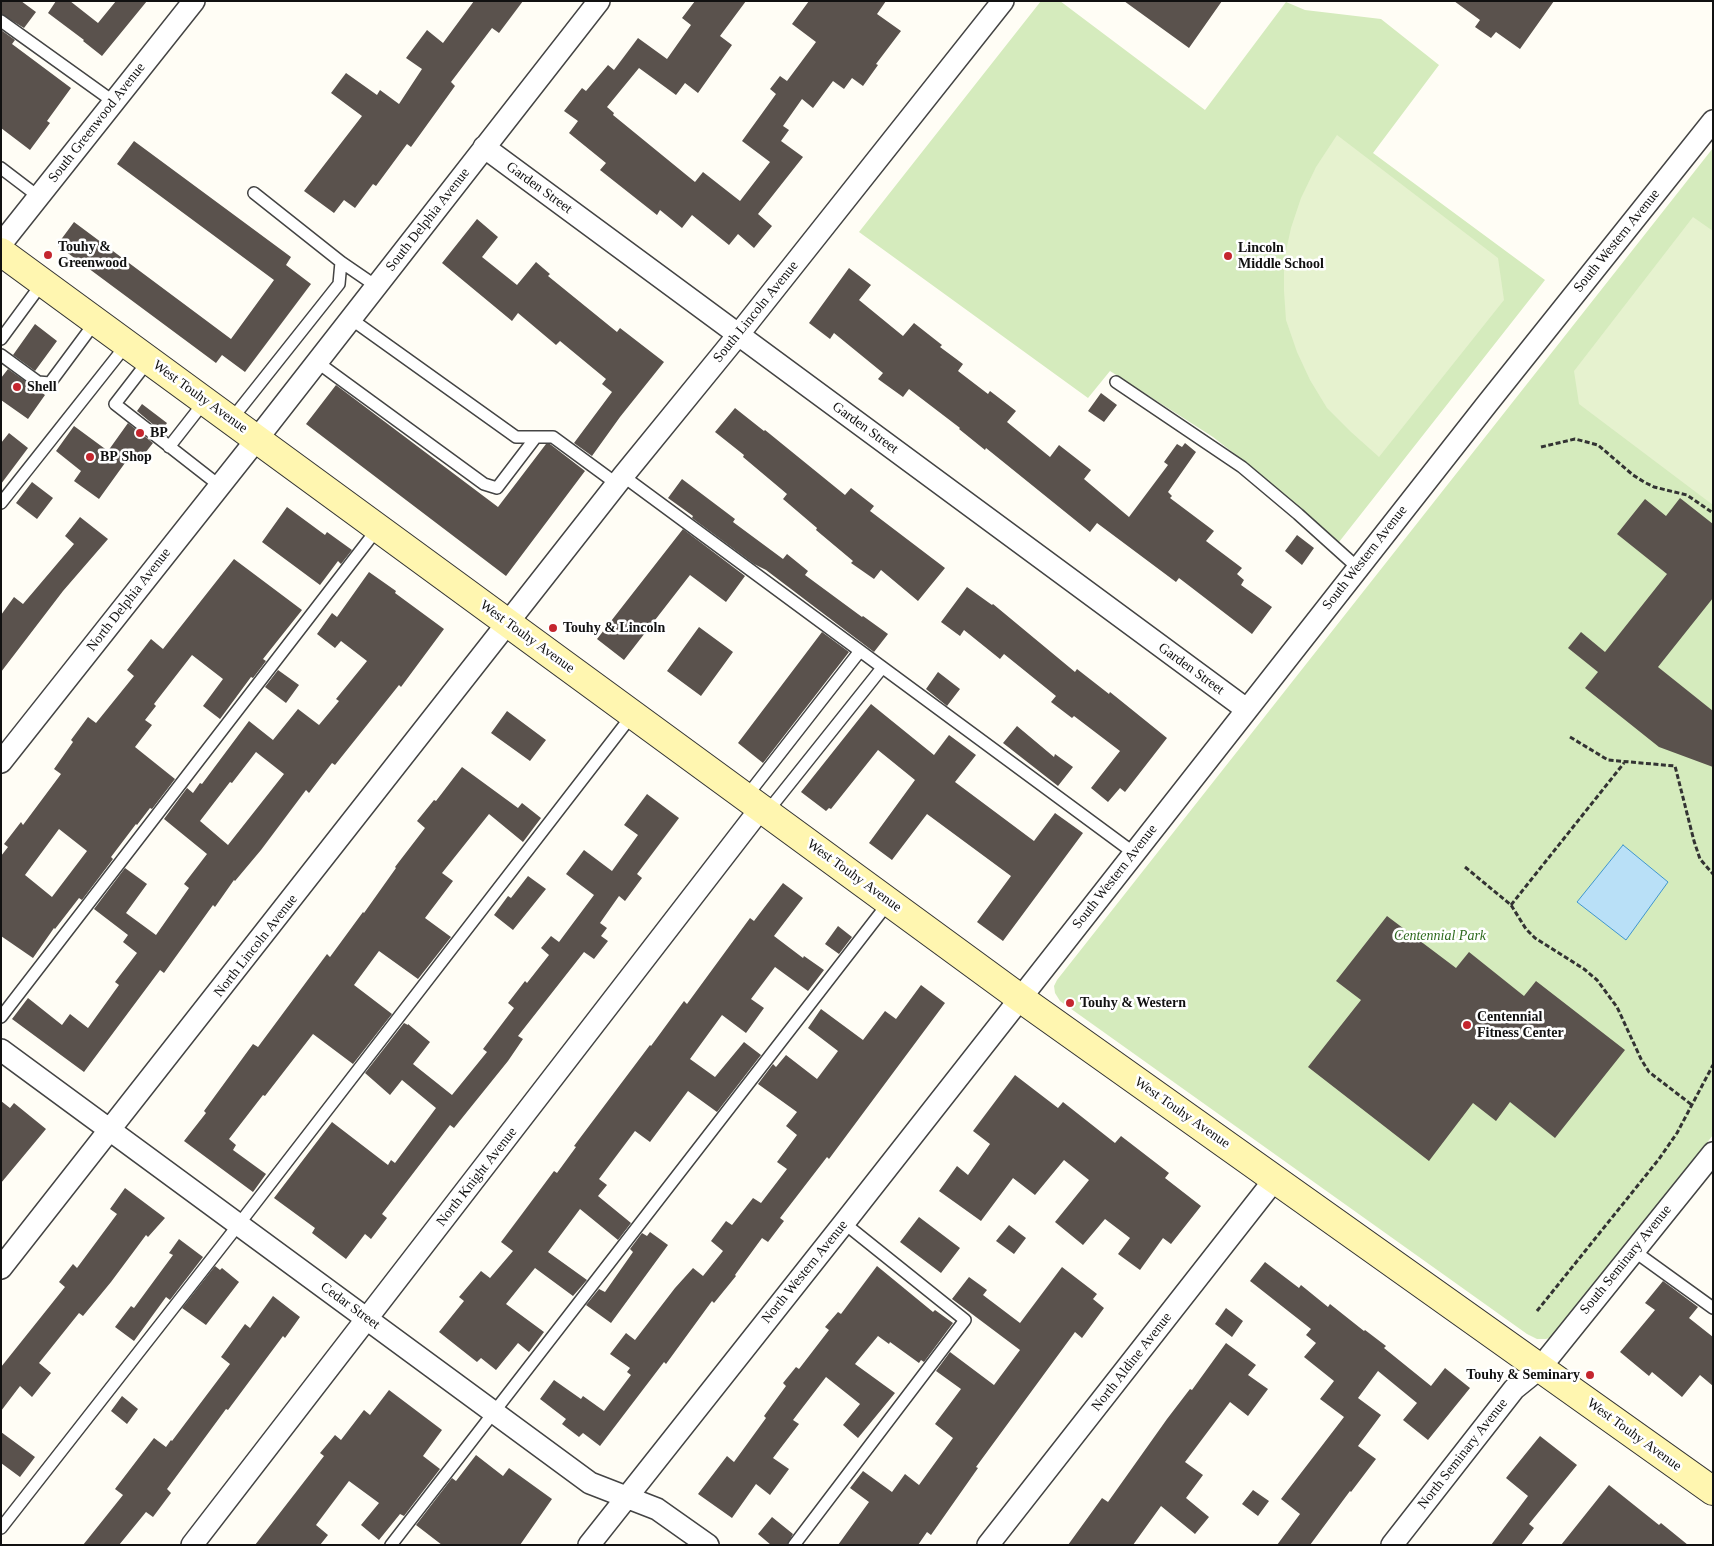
<!DOCTYPE html>
<style>
body{margin:0}
#map{position:relative;width:1714px;height:1546px;overflow:hidden;background:#fffdf5;font-family:Georgia,serif}
canvas{display:block}
.frame{position:absolute;inset:0;border:2px solid #111;pointer-events:none}
</style>
<div id="map">
<canvas width="1714" height="1546"></canvas>
<div class="frame"></div>
</div>
<script>
const g = document.querySelector('canvas').getContext('2d');
g.lineJoin = 'round';
function paint(path, color) {
  g.fillStyle = color;
  g.fill(path, 'evenodd');
}
function poly(rows) {
  const path = new Path2D();
  for (const r of rows) {
    path.moveTo(r[0], r[1]);
    for (let i = 2; i < r.length; i += 2) path.lineTo(r[i], r[i + 1]);
  }
  return path;
}
function trace(path, color, width, dash) {
  g.strokeStyle = color;
  g.lineWidth = width;
  g.lineCap = dash ? 'butt' : 'round';
  g.setLineDash(dash || []);
  g.stroke(path);
}
function write(font, color, halo, rows, align = 'center') {
  g.font = font + ' Georgia,serif';
  g.lineWidth = 5;
  g.setLineDash([]);
  g.textBaseline = 'middle';
  g.strokeStyle = halo;
  g.fillStyle = color;
  for (const [text, x, y, turn = 0] of rows) {
    g.save();
    g.translate(x, y);
    g.rotate((+turn || 0) * Math.PI / 180);
    g.textAlign = isNaN(turn) ? turn : align;
    if (halo) g.strokeText(text, 0, 0);
    g.fillText(text, 0, 0);
    g.restore();
  }
}
const green = poly([
 [1041,1,1060,1,1205,110,1286,2,1305,10,1381,19,1439,65,1373,153,1545,280,1339,542,1250,466,1213,437,1110,371,1088,398,859,232],
 [1713,148,1713,1135,1555,1336,1546,1339,1537,1339,1527,1334,1060,1001,1055,993,1054,986,1057,980]
]);
const pitch = poly([
 [1337,135,1498,258,1504,300,1379,457,1351,432,1327,408,1310,380,1297,352,1286,320,1284,291,1284,260,1291,228,1301,198,1316,167],
 [1693,217,1713,231,1713,505,1579,404,1574,371]
]);
const water = poly([
 [1623,845,1668,882,1626,940,1577,902,1623,845]
]);
const building = poly([
 [1,1,21,1,36,12,24,28,1,14],
 [56,1,70,1,98,23,116,1,147,1,102,56,83,41,84,40,48,13],
 [474,1,523,1,499,33,492,28,451,82,455,86,411,147,407,144,376,186,373,184,355,208,344,200,334,213,304,191,362,116,331,93,346,73,377,95,380,90,399,104,422,69,406,58,427,30,443,43],
 [695,1,746,1,720,36,732,45,698,93,685,83,676,95,639,68,607,107,614,113,613,115,695,182,703,172,740,201,770,162,742,141,776,94,770,89,780,76,787,81,816,42,792,24,809,1,886,1,877,14,901,31,876,64,878,65,863,86,852,78,844,89,833,81,813,108,802,99,783,126,789,130,781,141,803,157,758,214,772,226,754,248,738,234,729,245,692,215,682,228,660,210,657,215,600,170,606,163,569,133,578,121,564,111,582,88,586,91,608,65,614,70,638,38,667,59,691,25,682,18],
 [1124,1,1222,1,1189,48],
 [1454,1,1554,1,1520,49,1496,32,1491,38,1475,27,1480,20],
 [1,30,15,40,12,44,71,88,47,121,50,123,30,150,1,128],
 [134,141,291,257,286,265,311,284,245,372,222,355,216,363,57,245,74,222,231,339,274,280,117,164],
 [477,219,498,237,482,257,517,285,536,262,550,274,548,276,617,332,620,328,664,362,620,417,592,456,574,443,612,392,602,384,606,379,560,341,556,345,518,313,512,321,442,263],
 [849,268,871,285,859,300,903,336,914,323,942,345,940,347,963,364,958,371,988,394,990,391,1016,411,1007,422,1050,457,1059,445,1091,470,1084,479,1129,517,1168,465,1164,462,1177,444,1182,447,1185,443,1196,452,1168,492,1172,496,1170,498,1214,531,1206,541,1242,568,1237,574,1244,580,1241,585,1272,607,1252,634,1179,578,1176,582,1097,523,1090,532,986,448,985,450,959,429,960,428,909,389,903,397,878,379,883,373,834,333,830,339,809,323],
 [35,324,57,341,35,371,13,355],
 [8,369,45,395,28,419,1,400,1,378],
 [336,385,498,507,546,444,550,444,585,471,506,576,306,424],
 [1101,393,1117,405,1104,422,1088,411],
 [142,404,167,423,161,431,137,411],
 [735,408,764,431,765,430,845,495,851,488,874,506,870,511,945,568,918,601,881,570,874,579,851,563,853,561,816,530,817,528,783,499,787,494,743,457,744,455,715,432],
 [128,423,153,443,138,462,130,456,99,499,74,481,81,471,56,451,74,426,108,451],
 [9,433,28,448,1,484,1,443],
 [682,479,735,519,733,522,783,559,787,554,808,571,805,575,862,617,863,616,888,634,874,652,766,570,754,564,692,518,693,516,668,498],
 [32,482,53,498,37,519,16,503],
 [1680,498,1713,524,1713,598,1658,667,1713,711,1713,767,1659,747,1585,688,1598,672,1568,648,1581,632,1605,652,1667,574,1617,534,1645,499,1666,516],
 [287,507,325,535,327,532,352,550,341,564,338,561,320,585,262,542],
 [80,517,108,539,63,591,1,672,1,615,14,597,23,604,74,544,65,536],
 [683,529,745,576,726,602,690,575,624,660,597,639],
 [1297,535,1314,548,1302,565,1285,551],
 [234,559,302,610,263,659,266,661,253,678,251,677,220,719,203,706,223,679,192,655,154,704,156,706,145,720,152,725,135,747,175,779,152,809,150,808,137,825,136,824,111,857,113,859,82,900,79,898,55,929,54,928,33,958,1,936,1,856,8,847,4,844,21,822,23,825,61,774,54,769,73,742,71,740,88,717,96,723,134,676,127,670,151,639,163,649],
 [59,829,87,851,52,897,25,875],
 [369,572,396,591,395,593,444,629,401,687,399,685,335,765,332,763,309,793,306,790,261,850,235,881,234,880,215,907,213,905,164,973,160,970,84,1072,12,1019,28,998,62,1025,70,1014,88,1028,119,985,115,982,137,953,123,942,128,935,94,909,125,868,147,884,126,913,156,935,189,888,184,884,207,854,164,819,187,788,193,793,200,783,202,784,249,721,273,740,298,709,319,725,339,701,336,699,367,661,341,641,335,648,317,634,332,613,337,617],
 [256,752,284,774,228,845,200,821,230,782,232,783],
 [967,587,992,605,993,604,1075,672,1077,669,1109,694,1110,692,1167,738,1125,792,1120,788,1108,802,1091,788,1120,751,1074,716,1072,718,1051,702,1056,696,1004,654,1000,659,964,630,960,636,941,622],
 [699,627,733,652,701,696,667,671],
 [822,632,849,652,763,763,738,743],
 [278,670,299,685,286,703,265,687],
 [938,672,960,689,947,706,926,689],
 [871,704,934,755,949,735,976,755,955,782,1034,841,1055,813,1083,833,1003,941,977,922,1011,876,927,814,892,860,869,843,915,780,878,750,831,809,829,808,826,811,801,792],
 [507,711,546,740,530,761,491,733],
 [1017,726,1054,757,1055,754,1073,767,1058,786,1003,743],
 [462,767,518,808,522,803,541,818,523,842,489,814,442,873,453,881,425,918,451,937,418,979,379,951,354,985,392,1014,353,1064,313,1034,265,1096,263,1095,229,1139,236,1145,233,1150,266,1174,253,1192,184,1141,206,1113,204,1111,253,1044,258,1047,327,954,330,957,363,912,364,913,396,868,395,867,425,828,417,821,434,800,436,801],
 [647,794,679,818,637,874,642,878,625,901,619,896,600,923,607,928,601,936,608,941,594,959,584,952,518,1036,523,1039,508,1061,454,1128,450,1125,382,1214,387,1218,371,1239,365,1234,346,1259,312,1233,315,1228,274,1198,332,1122,388,1165,391,1160,395,1163,436,1108,402,1080,390,1095,365,1073,404,1023,408,1025,408,1024,430,1042,413,1064,452,1095,487,1052,483,1049,514,1008,508,1003,525,981,527,983,549,955,541,948,551,936,559,942,594,895,566,874,584,850,612,871,638,835,624,825],
 [528,876,546,889,513,930,494,915,508,896,511,898],
 [783,883,803,898,774,936,803,958,804,956,824,970,808,991,775,967,751,999,764,1008,746,1033,722,1015,690,1059,715,1077,744,1042,761,1055,717,1112,688,1091,650,1142,635,1131,599,1179,607,1185,598,1196,631,1223,618,1240,580,1209,548,1252,587,1280,573,1296,535,1268,506,1304,544,1332,529,1352,518,1343,496,1370,481,1358,477,1362,439,1332,464,1301,459,1297,481,1271,490,1278,513,1251,501,1242,522,1214,554,1171,557,1173,576,1147,574,1146,650,1045,651,1046,684,1001,687,1004,750,918,754,921],
 [1387,916,1456,968,1469,952,1524,996,1536,981,1625,1050,1555,1138,1510,1102,1496,1121,1473,1103,1429,1161,1308,1067,1361,1000,1336,981],
 [838,926,852,937,839,954,825,944],
 [921,985,945,1003,829,1159,827,1157,780,1218,784,1221,768,1242,762,1238,735,1275,736,1276,714,1303,712,1301,666,1364,664,1362,600,1446,583,1433,579,1437,562,1424,566,1419,540,1399,554,1380,581,1399,583,1396,604,1411,631,1375,627,1372,630,1368,610,1354,626,1333,635,1340,675,1288,693,1268,703,1276,723,1251,711,1241,726,1221,732,1225,753,1198,761,1203,787,1169,777,1162,797,1135,786,1126,797,1112,758,1084,773,1064,776,1067,786,1055,817,1079,838,1051,808,1028,821,1009,863,1040,885,1011,896,1019],
 [1015,1075,1058,1108,1063,1102,1115,1143,1121,1136,1169,1173,1165,1178,1201,1206,1171,1244,1163,1238,1140,1270,1118,1254,1130,1238,1105,1219,1083,1245,1055,1222,1089,1180,1064,1160,1035,1195,1013,1178,981,1221,939,1191,957,1166,968,1175,990,1144,973,1131],
 [1,1101,10,1108,14,1103,46,1129,1,1183],
 [125,1188,165,1218,148,1237,146,1235,111,1282,83,1316,79,1313,39,1363,51,1373,32,1397,20,1386,1,1411,1,1367,65,1287,59,1282,73,1264,77,1268,117,1214,110,1209],
 [919,1217,960,1248,941,1273,900,1242],
 [1009,1225,1026,1238,1014,1254,996,1241],
 [650,1232,668,1245,611,1323,586,1305,599,1289,605,1292,633,1252,630,1249,642,1233,647,1236],
 [179,1239,203,1257,170,1300,166,1297,134,1341,115,1327,131,1306,134,1308,173,1255,169,1253],
 [1265,1262,1299,1288,1301,1285,1328,1307,1330,1304,1364,1331,1365,1330,1386,1346,1384,1348,1431,1386,1445,1368,1470,1388,1428,1440,1403,1420,1417,1403,1378,1371,1358,1398,1381,1415,1358,1446,1376,1459,1351,1492,1350,1491,1310,1545,1277,1545,1300,1514,1281,1499,1344,1417,1320,1399,1334,1381,1304,1357,1316,1343,1306,1335,1311,1329,1250,1281],
 [215,1266,220,1270,222,1268,239,1282,206,1325,182,1308],
 [877,1266,933,1312,935,1310,953,1323,924,1362,921,1360,919,1363,890,1342,889,1344,878,1336,855,1364,895,1393,858,1438,843,1425,860,1404,826,1377,793,1420,799,1424,773,1458,789,1469,770,1495,756,1484,732,1518,698,1494,727,1456,734,1462,766,1418,764,1416,786,1386,783,1383,796,1367,799,1369,829,1330,825,1327,838,1312,841,1314],
 [1062,1267,1097,1294,1093,1299,1104,1308,1082,1338,1075,1332,976,1467,978,1468,931,1535,927,1532,918,1545,838,1545,869,1502,850,1488,863,1471,892,1492,905,1474,919,1485,953,1438,935,1424,961,1389,936,1371,950,1352,994,1385,1020,1350,952,1299,969,1277,987,1290,983,1295,1020,1323],
 [1663,1281,1698,1307,1689,1318,1713,1337,1713,1386,1700,1375,1682,1397,1652,1372,1649,1376,1620,1352,1655,1310,1645,1303],
 [273,1296,300,1317,285,1338,283,1336,228,1410,226,1409,167,1489,171,1493,153,1517,146,1512,119,1545,83,1545,123,1495,115,1489,154,1438,166,1447,171,1440,172,1441,230,1364,221,1357,245,1324,250,1328],
 [1226,1308,1243,1321,1232,1337,1215,1324],
 [1226,1343,1256,1365,1248,1375,1268,1389,1248,1416,1230,1402,1185,1462,1203,1475,1186,1498,1209,1517,1195,1534,1161,1506,1133,1545,1068,1545,1102,1498,1108,1502,1167,1419,1190,1389,1192,1390],
 [389,1390,442,1430,423,1456,440,1469,404,1516,400,1514,379,1540,361,1525,379,1503,349,1481,316,1525,328,1535,320,1545,255,1545,324,1456,320,1453,335,1435,341,1440,364,1410,370,1415],
 [122,1396,138,1409,127,1424,111,1411],
 [1,1432,35,1457,20,1477,1,1463],
 [1540,1436,1577,1465,1529,1524,1534,1528,1521,1545,1491,1545,1528,1496,1506,1478],
 [476,1455,503,1476,509,1468,552,1499,520,1545,442,1545,416,1525,452,1478,456,1481],
 [1609,1485,1659,1525,1661,1523,1688,1545,1561,1545],
 [1253,1490,1269,1501,1258,1516,1242,1504],
 [772,1517,793,1534,787,1545,771,1545,758,1534]
]);
const path = poly([
 [1541,447,1575,439,1598,445,1633,475,1644,482,1654,487,1687,495,1713,513],
 [1570,737,1608,760,1675,766,1694,841,1700,859,1713,874],
 [1465,867,1511,905,1526,929,1535,938,1584,969,1597,980,1617,1007,1641,1059,1649,1072,1692,1105],
 [1511,905,1624,763],
 [1537,1311,1659,1159,1677,1133,1713,1065]
]);
const lane = poly([
 [1,21,114,102],
 [1,168,39,197],
 [341,262,376,286],
 [351,319,516,437,553,437,617,484],
 [1,339,43,282],
 [1,355,38,382,50,383,96,321],
 [149,360,115,404,220,486],
 [317,362,484,484,497,488,536,437],
 [1116,382,1242,467,1298,514,1358,568],
 [231,420,339,284,341,262,254,193],
 [169,447,205,401],
 [623,476,1134,853],
 [1,503,127,344],
 [746,797,860,651],
 [767,812,882,668],
 [1,1017,378,528],
 [1634,1251,1713,1308],
 [1,1528,239,1224,633,714],
 [391,1545,889,902],
 [794,1545,965,1320,844,1223]
]);
const street = poly([
 [484,147,1246,709],
 [1,244,194,1],
 [1,762,257,439,599,1],
 [1,1050,590,1483,657,1509,708,1545],
 [1,1268,623,476,738,335,1003,1],
 [192,1545,761,808],
 [589,1545,844,1223,1487,404,1713,121],
 [988,1545,1275,1179],
 [1392,1545,1514,1389,1540,1368,1713,1153]
]);
const secondary = poly([
 [1,252,1020,998,1713,1491]
]);
const markers = [
 [48,255,5,"#c4262e"],
 [1228,256,5,"#c4262e"],
 [17,387,5,"#c4262e"],
 [140,433,5,"#c4262e"],
 [90,457,5,"#c4262e"],
 [553,628,5,"#c4262e"],
 [1070,1003,5,"#c4262e"],
 [1467,1025,5,"#c4262e"],
 [1590,1375,5,"#c4262e"]
];
const streetNames = [
 ["South Greenwood Avenue",97,123,-52],
 ["Garden Street",539,188,36],
 ["South Delphia Avenue",428,220,-52],
 ["South Western Avenue",1617,241,-51],
 ["South Lincoln Avenue",756,312,-51],
 ["West Touhy Avenue",200,397,36],
 ["Garden Street",865,428,36],
 ["South Western Avenue",1365,558,-52],
 ["North Delphia Avenue",129,600,-52],
 ["West Touhy Avenue",527,637,36],
 ["Garden Street",1191,669,36],
 ["West Touhy Avenue",854,876,36],
 ["South Western Avenue",1115,877,-52],
 ["North Lincoln Avenue",256,946,-52],
 ["West Touhy Avenue",1182,1113,35],
 ["North Knight Avenue",477,1177,-52],
 ["South Seminary Avenue",1626,1260,-51],
 ["North Western Avenue",805,1272,-51],
 ["Cedar Street",350,1306,36],
 ["North Aldine Avenue",1132,1362,-52],
 ["West Touhy Avenue",1634,1435,36],
 ["North Seminary Avenue",1463,1454,-52]
];
const poiNames = [
 ["Touhy &",58,247],
 ["Greenwood",58,263],
 ["Lincoln",1238,248],
 ["Middle School",1238,264],
 ["Shell",27,387],
 ["BP",150,433],
 ["BP Shop",100,457],
 ["Touhy & Lincoln",563,628],
 ["Touhy & Western",1080,1003],
 ["Centennial",1477,1017],
 ["Fitness Center",1477,1033],
 ["Touhy & Seminary",1580,1375,"right"]
];
const parkNames = [
 ["Centennial Park",1440,936]
];
paint(green, '#d5ebbd');
paint(pitch, '#e6f2cf');
paint(water, '#b9e0f7');
trace(water, '#3f96cf', 1);
paint(building, '#5a524d');
trace(lane, '#444', 14);
trace(street, '#444', 24);
trace(secondary, '#333', 30);
trace(path, '#333', 3, [5, 2.5]);
trace(lane, '#fff', 11);
trace(street, '#fff', 21);
trace(secondary, '#fff6b0', 28);
for (const [x, y, r, color] of markers) {
  const dot = new Path2D();
  dot.arc(x, y, r, 0, 2 * Math.PI);
  g.fillStyle = color;
  g.fill(dot);
  trace(dot, '#fff', 2);
}
write('14px', '#111', '#fff', streetNames);
write('bold 14px', '#111', '#fff', poiNames, 'left');
write('italic 14px', '#2f6b1f', '#fff', parkNames);
</script>
